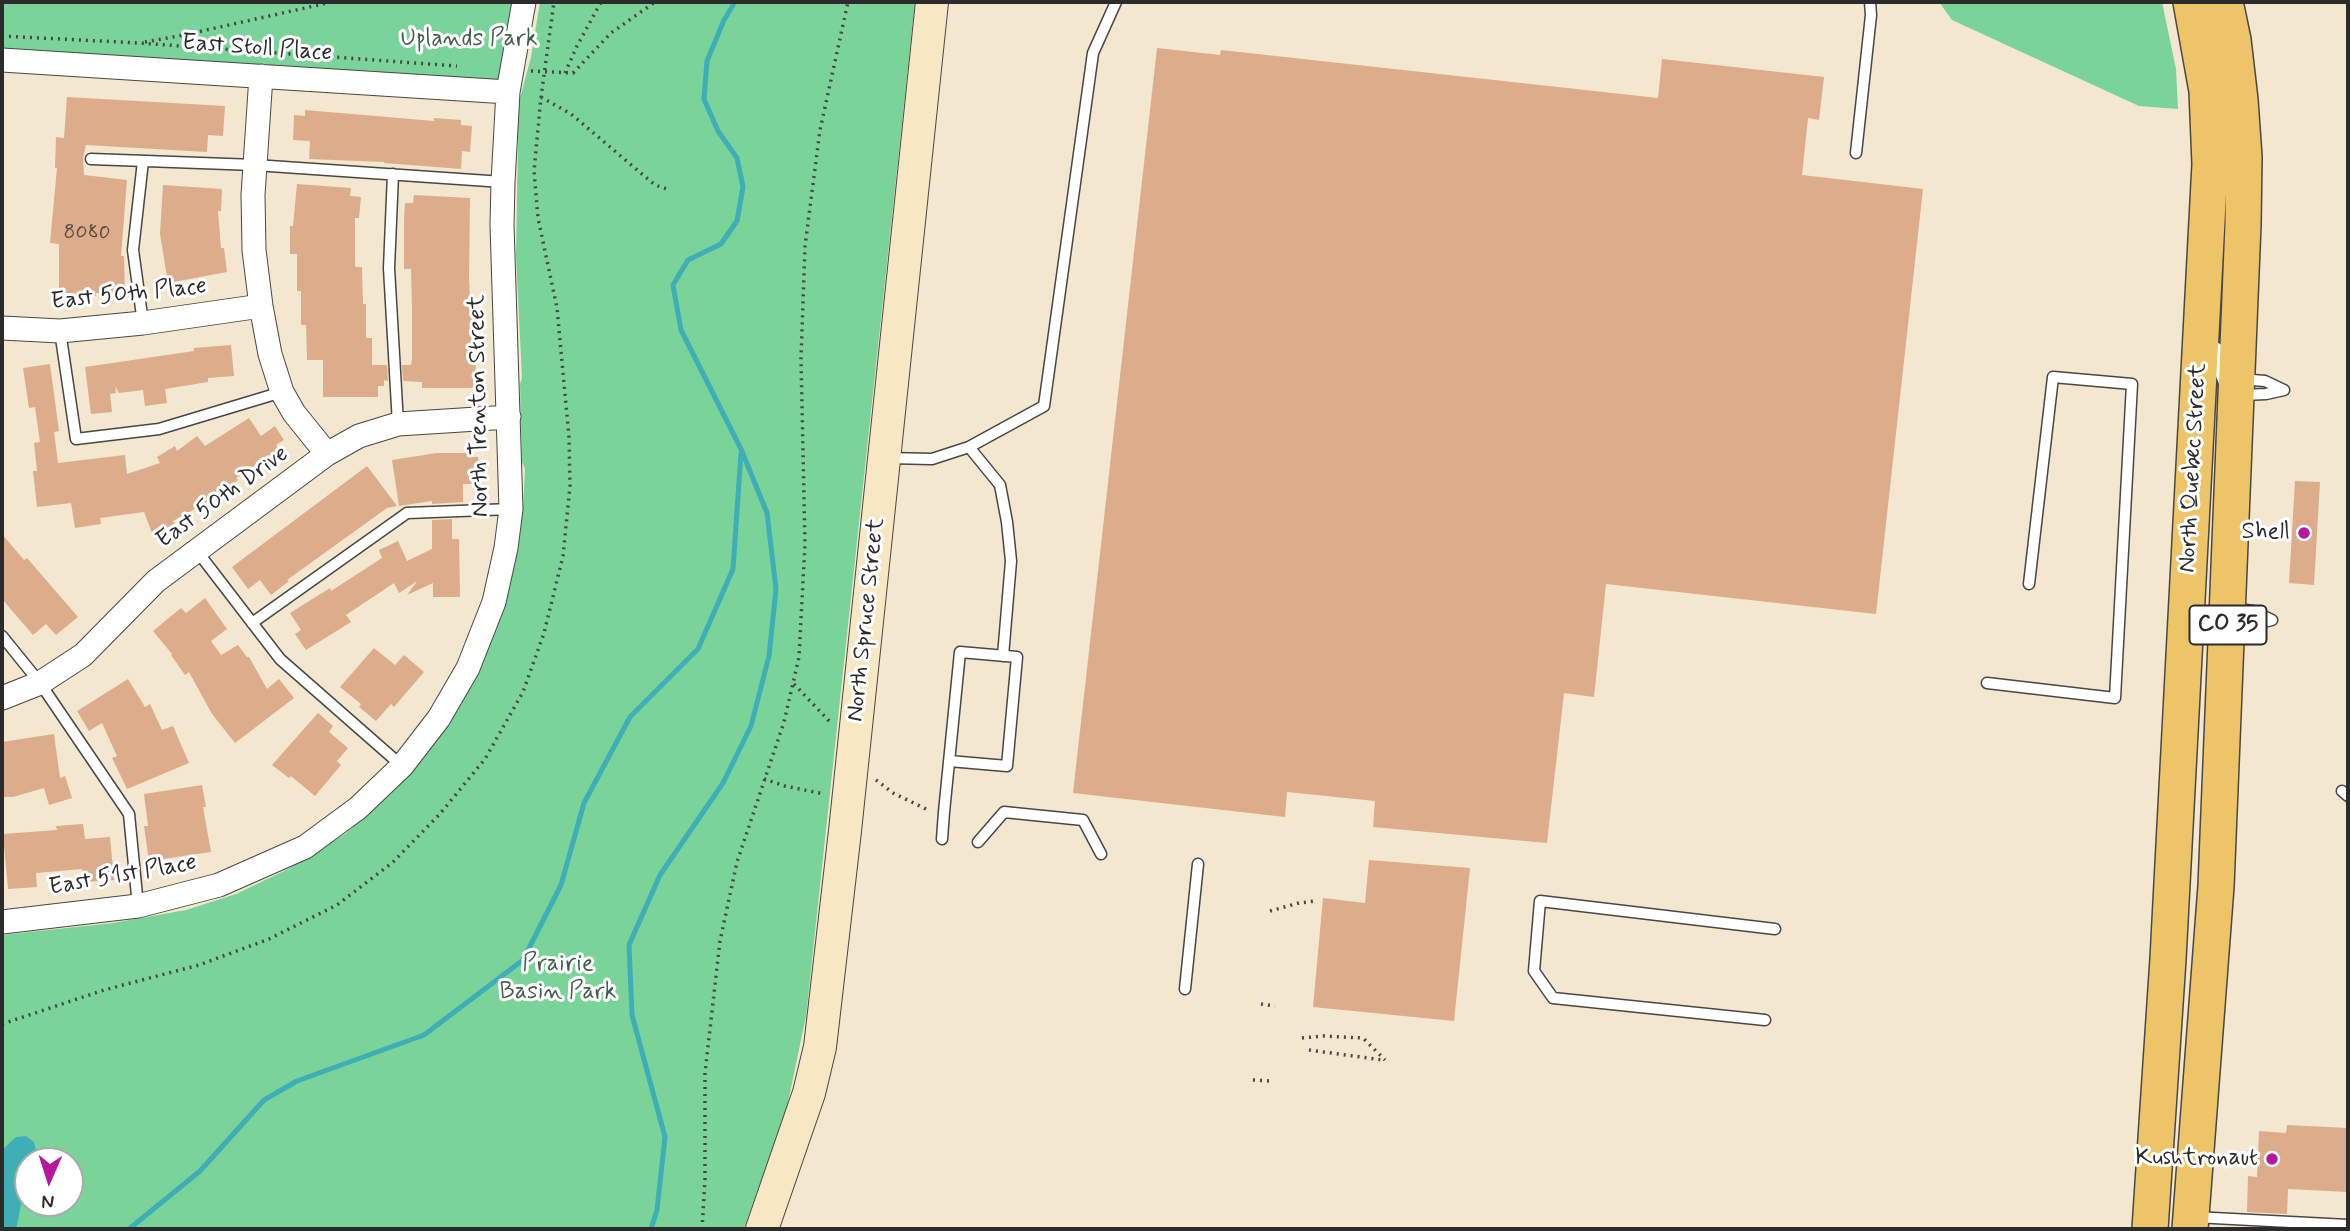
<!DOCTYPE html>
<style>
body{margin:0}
#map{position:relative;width:2350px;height:1231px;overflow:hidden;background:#f3e7cf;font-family:Mynerve,sans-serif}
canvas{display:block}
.frame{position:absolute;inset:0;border:4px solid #2b2b2b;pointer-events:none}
.north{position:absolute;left:14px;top:1147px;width:70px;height:70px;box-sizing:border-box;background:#fff;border:2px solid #aaa;border-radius:50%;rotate:183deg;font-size:19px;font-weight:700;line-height:28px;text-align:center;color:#2b2b2b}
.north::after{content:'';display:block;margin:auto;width:24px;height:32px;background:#b5179e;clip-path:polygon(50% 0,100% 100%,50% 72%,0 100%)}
</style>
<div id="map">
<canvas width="2350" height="1231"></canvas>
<div class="frame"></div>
<div class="north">N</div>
</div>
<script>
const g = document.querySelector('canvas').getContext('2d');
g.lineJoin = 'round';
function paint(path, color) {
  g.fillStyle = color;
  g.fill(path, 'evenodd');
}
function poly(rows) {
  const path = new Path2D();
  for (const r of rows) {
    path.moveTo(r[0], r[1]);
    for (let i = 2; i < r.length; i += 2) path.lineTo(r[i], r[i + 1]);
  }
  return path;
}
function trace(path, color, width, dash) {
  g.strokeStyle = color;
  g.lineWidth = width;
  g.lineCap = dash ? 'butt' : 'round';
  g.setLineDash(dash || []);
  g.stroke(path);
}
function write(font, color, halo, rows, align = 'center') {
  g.font = font + ' Mynerve,sans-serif';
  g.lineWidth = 6;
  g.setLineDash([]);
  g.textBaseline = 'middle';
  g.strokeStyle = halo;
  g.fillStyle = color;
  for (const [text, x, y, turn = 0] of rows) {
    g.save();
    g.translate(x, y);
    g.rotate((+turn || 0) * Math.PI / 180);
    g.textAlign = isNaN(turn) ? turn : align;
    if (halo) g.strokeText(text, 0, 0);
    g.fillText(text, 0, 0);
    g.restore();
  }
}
const green = poly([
 [2,2,516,2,500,81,2,53],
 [540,2,915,2,806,1016,787,1107,744,1229,2,1229,2,935,113,923,186,910,236,894,290,868,345,834,386,798,422,758,475,676,496,630,510,586,523,509,525,469,522,462,520,384,522,378,516,256,518,140,516,132,520,98,531,57],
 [28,1161,70,1161,70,1203,28,1203],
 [1939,2,2162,2,2176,69,2178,109,2139,106,1952,20]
]);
const water = poly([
 [26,1136,34,1142,36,1151,32,1161,28,1161,28,1172,16,1229,2,1229,2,1150,16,1137]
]);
const stream = poly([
 [129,1229,200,1171,264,1100,297,1081,424,1035,523,960,561,885,584,803,630,717,698,649,733,569,741,453],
 [651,1229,657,1210,665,1137,632,1015,629,945,660,875,723,783,751,726,769,656,776,589,767,513,741,449,681,330,673,285,688,260,721,244,737,221,743,187,737,158,718,131,704,99,707,61,724,20,735,2]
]);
const building = poly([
 [1157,48,1220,55,1221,50,1658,98,1662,59,1824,77,1819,120,1808,118,1802,175,1923,189,1876,614,1606,584,1594,697,1564,693,1547,843,1373,827,1375,801,1287,792,1285,817,1073,793],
 [67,97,225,106,223,136,208,135,207,152,86,145,83,158,84,175,127,180,121,256,124,256,125,292,96,293,96,296,59,296,59,244,50,243,57,168,55,168,56,137,64,138],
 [305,110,434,121,434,118,461,120,461,125,472,126,470,152,462,151,461,169,384,163,384,162,309,159,310,141,293,140,294,115,305,116],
 [297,184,351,188,350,196,361,197,359,218,355,218,355,267,362,267,363,304,366,304,366,338,372,338,372,365,387,365,388,381,384,380,384,386,378,386,378,397,323,397,323,360,307,360,306,325,301,325,301,291,297,291,297,254,290,254,290,226,293,226],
 [163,185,222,189,221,211,218,211,221,248,224,248,227,272,168,283,160,234],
 [414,195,470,198,469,278,471,318,473,318,473,359,476,359,475,388,422,388,422,382,403,381,402,365,411,365,412,359,412,309,411,269,404,269,404,220,405,203,413,203],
 [231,345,234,376,208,378,208,382,165,389,167,403,145,406,143,390,119,393,115,386,116,393,110,394,112,412,91,414,85,367,194,351,194,348],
 [50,364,59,431,54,432,58,463,125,455,127,474,160,463,157,457,175,446,177,451,197,436,205,446,249,418,261,436,275,426,284,440,276,445,279,449,236,478,238,480,211,500,173,521,175,525,152,533,144,512,100,518,101,524,75,528,71,503,37,507,33,471,37,471,34,443,40,442,35,407,29,408,23,368],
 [437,453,467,453,467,457,478,457,478,484,463,484,463,502,432,504,432,501,399,506,392,460],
 [367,466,397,506,387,508,287,580,289,581,271,595,260,580,248,589,232,567],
 [2295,481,2320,482,2314,585,2289,583],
 [452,519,452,539,459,539,460,597,433,597,433,583,407,595,417,581,399,593,394,583,346,615,351,622,306,650,295,634,301,630,290,613,330,588,331,591,382,558,379,550,398,541,407,561,432,549,432,520],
 [2,534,24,560,27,558,78,617,56,635,46,624,33,635,2,599],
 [205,598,227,629,211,641,221,655,238,645,247,657,249,657,267,689,279,679,294,698,235,743,212,714,189,672,185,675,171,655,172,654,153,631,181,608,186,613],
 [374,648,395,665,404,655,424,672,394,707,391,704,376,721,359,707,361,704,340,687],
 [128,679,145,707,150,704,162,730,173,726,189,763,127,789,112,758,117,756,102,723,89,731,77,711],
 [318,713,333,726,329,732,348,748,337,761,341,765,315,796,291,776,289,778,272,765],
 [54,734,60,778,65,776,72,798,49,805,44,788,13,797,2,797,2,742],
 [202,785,206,807,203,807,211,852,149,861,144,826,148,826,144,794],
 [83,824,85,839,110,837,114,880,83,882,82,869,36,873,37,887,8,889,3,834,57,830,56,826],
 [1369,860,1470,868,1454,1021,1313,1007,1323,898,1365,903],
 [2287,1125,2348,1128,2348,1192,2288,1189,2287,1214,2247,1212,2248,1176,2257,1177,2259,1131,2286,1133]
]);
const path = poly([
 [2,36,139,43,457,66],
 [145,42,184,35,332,2],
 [531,71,573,73,611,33,655,2],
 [565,73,577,46,601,2],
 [541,97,571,114,655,185,667,189],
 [794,684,831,723],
 [764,779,785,786,824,794],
 [876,780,893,793,928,810],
 [1270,911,1299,903,1315,901],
 [1261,1004,1275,1006],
 [2,1024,104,990,199,965,269,939,337,905,392,863,439,815,485,759,523,692,544,633,563,556,570,486,569,437,557,308,538,218,534,171,541,97,554,2],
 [1302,1038,1323,1036,1363,1038,1385,1060],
 [1309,1050,1383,1060],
 [1253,1080,1270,1081],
 [702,1229,705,1179,705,1073,720,941,737,862,784,722,799,657,805,544,801,359,805,246,820,130,848,2]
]);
const lane = poly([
 [1856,153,1871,15,1870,2],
 [91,159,255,165,503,182],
 [393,174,389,268,398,424],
 [143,323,133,250,143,161],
 [60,331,76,439,159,429,282,392],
 [2217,348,2217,365,2224,383],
 [2240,379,2265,381,2284,390],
 [2242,395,2266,394,2284,390],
 [969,447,1000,485,1007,522,1011,561,1003,656],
 [887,458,932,459,969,447,1044,406,1093,53,1116,2],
 [197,551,280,659,402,766],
 [2230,608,2253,611,2272,620,2254,624,2231,625],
 [252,623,407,513,511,509],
 [2,636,40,683,129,814,138,906],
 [1987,683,2115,698,2132,384,2053,377,2029,584],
 [2342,791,2348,796],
 [942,839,944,812,960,652,1017,657,1007,766,949,761],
 [978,842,1004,812,1083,820,1101,854],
 [1185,989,1198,864],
 [1765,1020,1553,998,1534,971,1540,901,1775,929],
 [2194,1217,2348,1225]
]);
const street = poly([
 [2,60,508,92],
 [261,76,253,195,254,250,261,306,270,354,282,392,294,413,327,454],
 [2,328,60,331,143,323,261,306],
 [2,698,40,683,83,655,156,581,327,454,359,436,398,424,509,417],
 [2,922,138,906,219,885,305,847,358,808,402,766,439,718,468,668,494,602,506,548,511,509,502,225,503,182,508,92,524,2]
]);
const secondary = poly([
 [762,1229,809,1093,820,1047,845,831,932,2]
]);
const primary = poly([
 [2150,1229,2168,959,2210,164,2207,91,2191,2],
 [2190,1229,2216,886,2243,224,2244,157,2240,100,2233,40,2225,2]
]);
const markers = [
 [2304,533,7,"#b5179e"],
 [2272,1159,7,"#b5179e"]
];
const numberNames = [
 ["8080",87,234]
];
const shields = [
 [2228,625,77]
];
const shieldNames = [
 ["CO 35",2228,625]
];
const parkNames = [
 ["Uplands Park",469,40],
 ["Prairie",558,965],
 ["Basin Park",558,993]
];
const streetNames = [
 ["East Stoll Place",257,49,4],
 ["East 50th Place",129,295,-6],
 ["North Trenton Street",480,406,-91],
 ["North Quebec Street",2194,468,-87],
 ["East 50th Drive",223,498,-36],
 ["North Spruce Street",867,620,-84],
 ["East 51st Place",123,876,-10]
];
const poiNames = [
 ["Shell",2290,533],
 ["Kushtronaut",2258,1159]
];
paint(green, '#7ad399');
paint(water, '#3eafb6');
trace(stream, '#3eafb6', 5);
paint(building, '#ddac8b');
trace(lane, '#494744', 13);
trace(street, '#494744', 25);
trace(secondary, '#494744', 34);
trace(primary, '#494744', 38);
trace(path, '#494744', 3.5, [2, 5]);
trace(lane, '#fff', 10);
trace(street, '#fff', 23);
trace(secondary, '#f8e7c3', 32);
trace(primary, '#eec469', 35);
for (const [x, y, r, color] of markers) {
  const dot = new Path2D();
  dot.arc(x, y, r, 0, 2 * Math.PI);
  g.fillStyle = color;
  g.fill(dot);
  trace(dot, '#fff', 2.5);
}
write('21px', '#584b43', null, numberNames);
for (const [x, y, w] of shields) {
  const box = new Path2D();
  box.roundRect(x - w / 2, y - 19.5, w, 39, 5);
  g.fillStyle = '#fff';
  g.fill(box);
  trace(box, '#2b2b2b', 2);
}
write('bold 23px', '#2b2b2b', null, shieldNames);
write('24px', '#435d4c', '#fff', parkNames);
write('24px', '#2b2b2b', '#fff', streetNames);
write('24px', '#2b2b2b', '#fff', poiNames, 'right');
</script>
